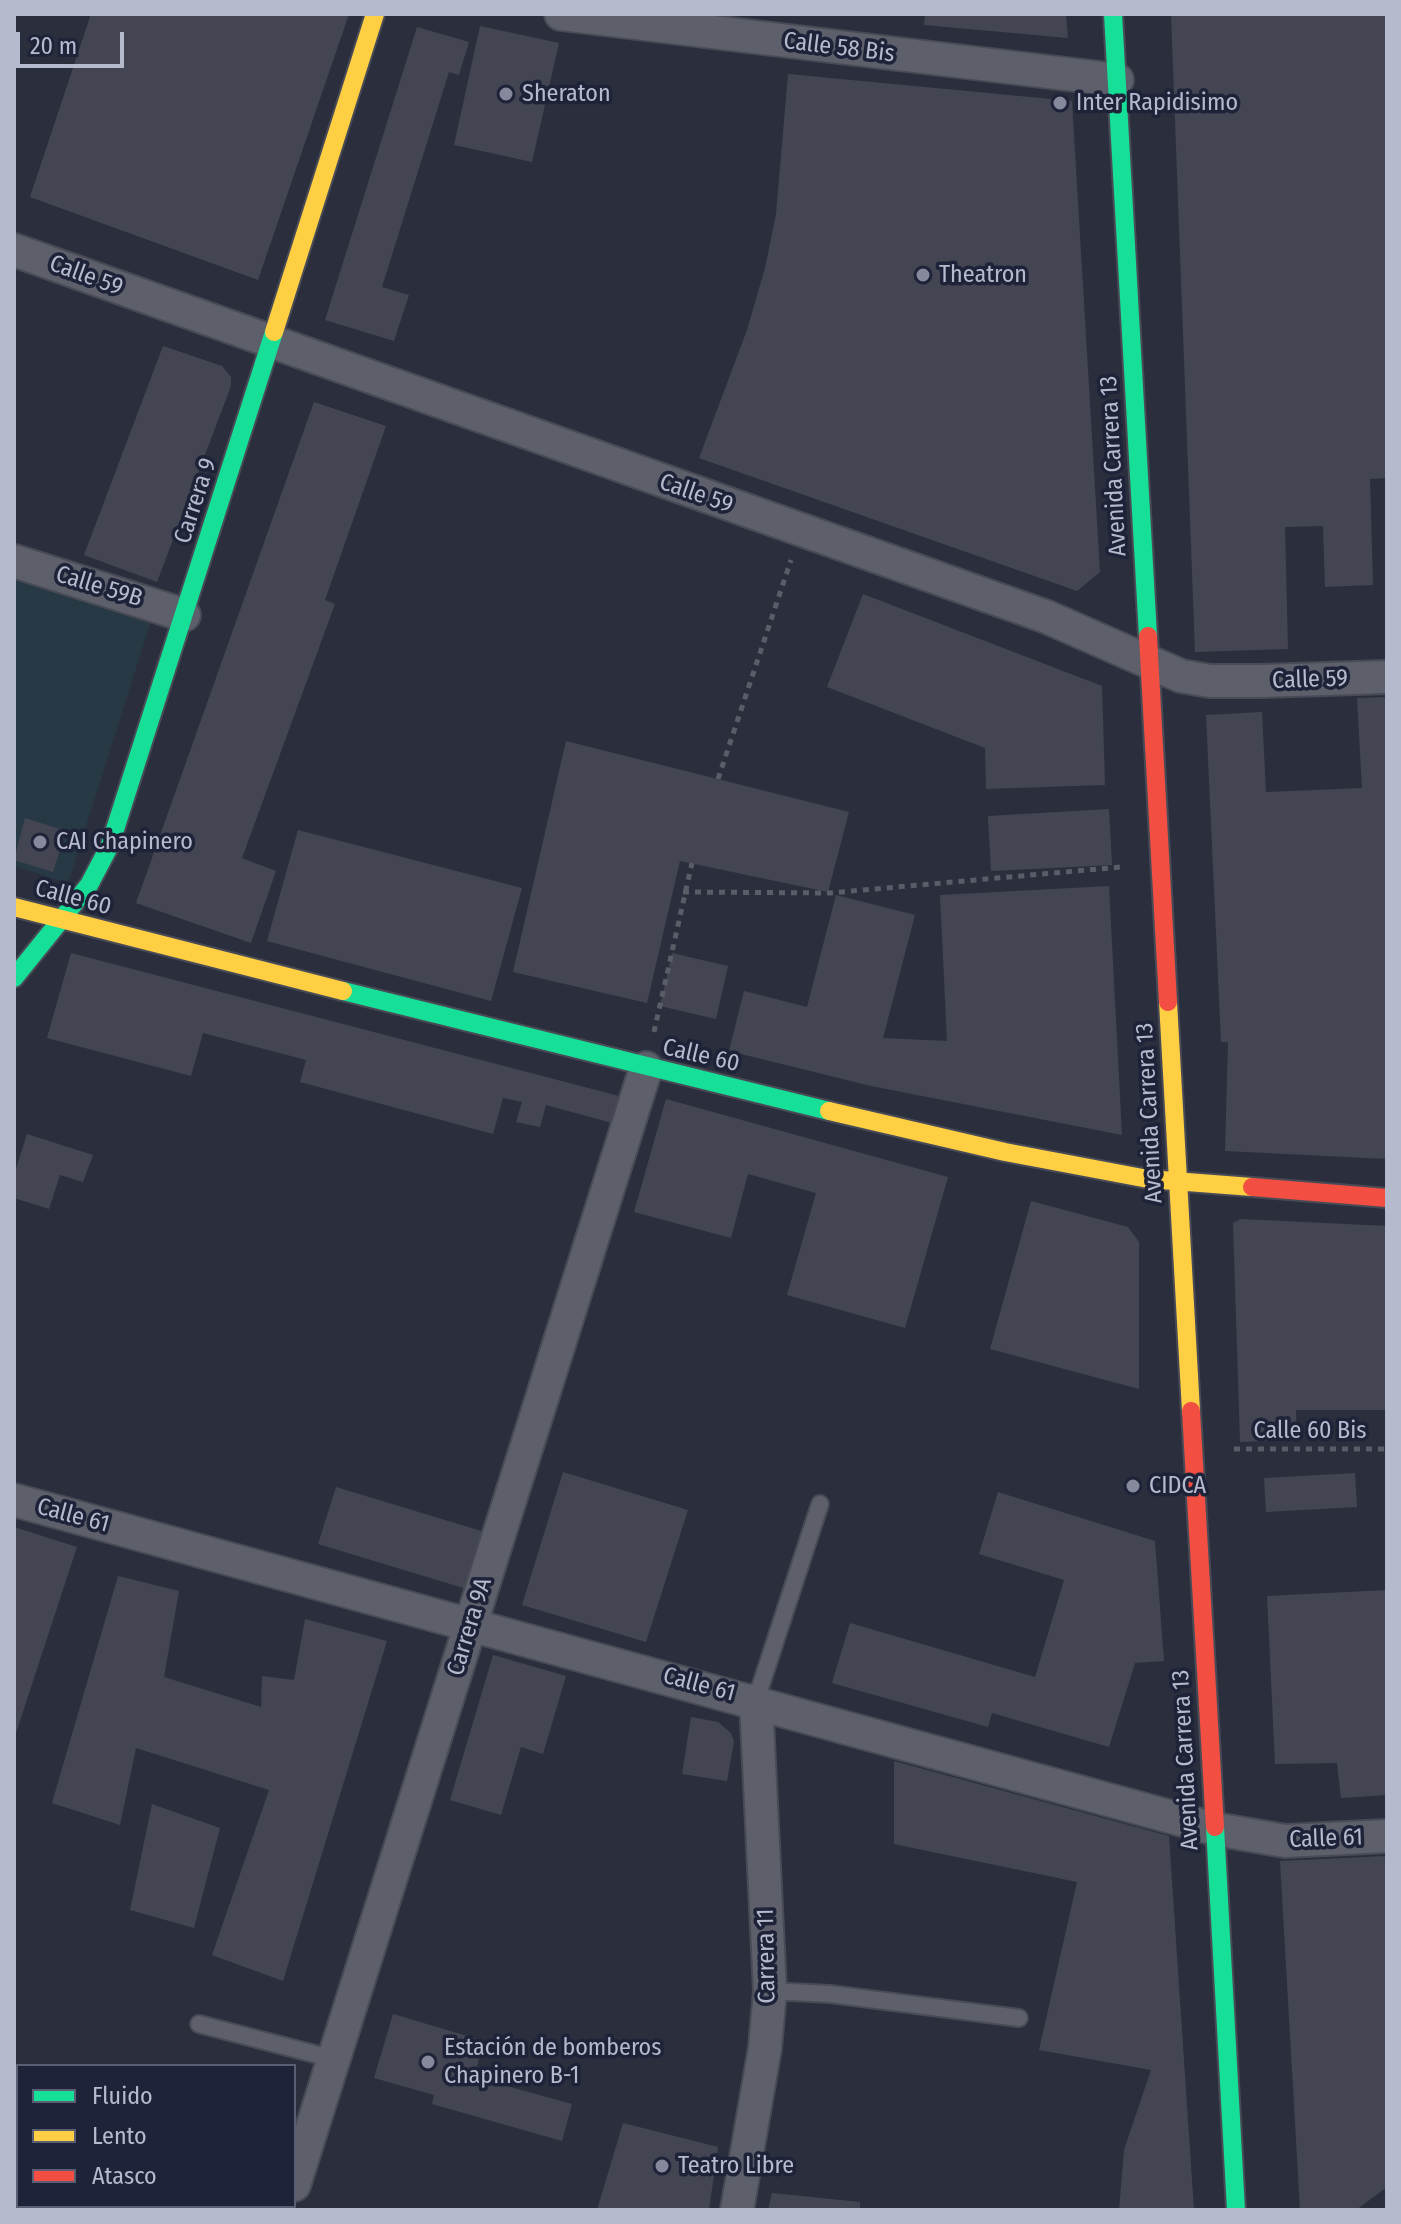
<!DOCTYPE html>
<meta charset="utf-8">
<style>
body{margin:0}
#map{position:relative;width:1401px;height:2224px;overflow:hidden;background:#2b2f3d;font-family:"Fira Sans Condensed",sans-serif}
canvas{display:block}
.frame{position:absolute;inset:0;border:16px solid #b6bacd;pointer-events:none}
.legend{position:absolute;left:16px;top:2064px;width:280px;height:144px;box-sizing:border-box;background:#1e2339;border:2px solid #5b5f74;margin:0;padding:10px 14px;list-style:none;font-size:24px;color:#b6bacd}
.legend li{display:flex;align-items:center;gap:16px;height:40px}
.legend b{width:40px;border:2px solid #5b5f74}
.scale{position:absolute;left:16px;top:32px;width:108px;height:36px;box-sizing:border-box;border:4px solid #b6bacd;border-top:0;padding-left:10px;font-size:24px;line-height:28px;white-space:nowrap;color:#b6bacd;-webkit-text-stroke:6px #1e2339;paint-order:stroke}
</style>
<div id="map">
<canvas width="1401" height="2224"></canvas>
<div class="frame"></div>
<ul class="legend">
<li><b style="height:10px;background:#16e098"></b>Fluido</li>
<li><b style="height:10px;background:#ffcf43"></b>Lento</li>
<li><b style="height:10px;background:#f24e42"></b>Atasco</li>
</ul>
<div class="scale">20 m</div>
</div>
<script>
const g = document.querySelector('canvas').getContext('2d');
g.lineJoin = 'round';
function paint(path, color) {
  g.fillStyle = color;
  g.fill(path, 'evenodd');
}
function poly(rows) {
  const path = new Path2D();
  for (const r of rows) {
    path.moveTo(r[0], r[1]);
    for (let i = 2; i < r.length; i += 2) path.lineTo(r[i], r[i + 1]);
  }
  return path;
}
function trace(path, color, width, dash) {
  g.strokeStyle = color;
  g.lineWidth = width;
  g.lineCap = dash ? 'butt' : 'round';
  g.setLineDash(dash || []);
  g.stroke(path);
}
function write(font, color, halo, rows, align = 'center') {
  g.font = font + ' "Fira Sans Condensed",sans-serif';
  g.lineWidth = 7;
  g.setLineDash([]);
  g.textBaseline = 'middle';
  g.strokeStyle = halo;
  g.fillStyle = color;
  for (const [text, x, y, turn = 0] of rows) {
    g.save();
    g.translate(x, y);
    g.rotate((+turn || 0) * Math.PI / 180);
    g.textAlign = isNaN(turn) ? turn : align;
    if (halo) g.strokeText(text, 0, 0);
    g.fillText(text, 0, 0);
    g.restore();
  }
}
const green = poly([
 [14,555,156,605,68,883,14,866]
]);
const building = poly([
 [91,14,349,14,258,280,30,197],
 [925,14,1066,14,1068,38,924,25],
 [1171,14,1387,14,1387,478,1370,479,1373,585,1325,587,1323,526,1285,527,1288,649,1195,652],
 [480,26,559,43,532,162,454,145],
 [417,27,469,42,459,75,449,72,382,287,409,295,394,341,325,320],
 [788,74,1072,101,1100,572,1077,591,699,458,747,330,765,268,776,214],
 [163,346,222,366,231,377,231,386,157,582,84,555],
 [314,402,386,426,325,600,335,604,242,858,276,871,251,943,136,903],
 [863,594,1102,686,1105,785,986,789,985,748,827,687],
 [1387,697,1387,1159,1225,1151,1228,1042,1221,1042,1206,715,1262,712,1266,792,1362,788,1357,698],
 [566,741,849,812,828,892,680,861,647,1003,513,972],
 [1109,809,1112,865,991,871,988,816],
 [25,818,66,831,53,872,14,860],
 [298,830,522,888,491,1001,267,941],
 [1109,886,1122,1135,871,1086,729,1051,744,991,807,1007,836,895,915,915,883,1038,947,1041,940,895],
 [71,953,619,1096,612,1123,546,1105,540,1127,516,1122,522,1102,503,1098,493,1134,300,1082,306,1060,203,1033,191,1076,47,1038],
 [672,953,728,966,716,1019,660,1006],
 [666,1099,948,1177,905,1328,787,1295,816,1193,748,1174,731,1238,634,1212],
 [27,1134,93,1155,83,1182,60,1175,49,1209,14,1198,14,1175],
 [1031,1201,1128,1227,1139,1242,1139,1389,990,1349],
 [1241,1219,1387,1226,1387,1410,1296,1410,1297,1440,1240,1442,1233,1223],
 [563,1472,688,1510,646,1642,522,1605],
 [1355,1473,1357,1507,1266,1512,1264,1478],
 [336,1487,488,1533,470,1590,318,1544],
 [998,1492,1155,1541,1164,1661,1135,1663,1109,1747,992,1713,988,1727,832,1683,850,1623,1035,1677,1064,1580,979,1554],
 [14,1527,77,1547,15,1736,14,1736],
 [118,1576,179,1591,164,1677,261,1707,262,1676,294,1680,305,1619,387,1641,283,1981,212,1955,269,1790,136,1748,120,1825,52,1803],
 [1387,1590,1387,1795,1341,1798,1337,1763,1275,1764,1267,1596],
 [493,1655,566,1676,543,1754,521,1747,501,1815,450,1800],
 [691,1717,718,1722,731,1733,734,1741,727,1781,682,1774],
 [894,1761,1169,1836,1194,2210,1119,2210,1124,2150,1151,2070,1039,2050,1077,1882,894,1844],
 [152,1804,220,1828,194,1928,130,1910],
 [1387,1856,1387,2187,1356,2210,1300,2210,1280,1861],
 [393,2014,484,2041,474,2077,572,2104,562,2141,432,2104,434,2095,374,2078],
 [623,2123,718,2147,709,2210,597,2210],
 [772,2193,860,2202,860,2210,768,2210]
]);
const path = poly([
 [718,779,791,560],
 [683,892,830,893,1121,867],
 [654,1032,692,863],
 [1234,1449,1387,1449]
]);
const lane = poly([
 [756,1700,820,1504],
 [770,1991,830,1994,1019,2018],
 [199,2024,334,2059]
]);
const street = poly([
 [561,14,1117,80],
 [14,250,1047,617,1181,676,1210,681,1261,681,1387,677],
 [14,561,184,615],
 [14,1500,1215,1829,1285,1841,1387,1836],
 [294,2185,646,1068],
 [737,2210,765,2048,770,1991,756,1700]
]);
const fast = poly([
 [1113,14,1148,636],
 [14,978,89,885,110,845,274,332],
 [343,991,829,1111],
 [1215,1827,1236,2210],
 [226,2206,234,2210],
 [33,2210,38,2206]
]);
const slow = poly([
 [274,332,375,14],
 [14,907,343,991],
 [1168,1002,1191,1411],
 [829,1111,1005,1152,1148,1179,1252,1187]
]);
const jam = poly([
 [1148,636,1168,1002],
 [1252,1187,1387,1198],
 [1191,1411,1215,1827]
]);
const markers = [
 [506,94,8,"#85899b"],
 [1060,103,8,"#85899b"],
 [923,275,8,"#85899b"],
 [40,842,8,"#85899b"],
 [1133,1486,8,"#85899b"],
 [428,2062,8,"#85899b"],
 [662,2166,8,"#85899b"]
];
const streetNames = [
 ["Calle 58 Bis",839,48,7],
 ["Calle 59",86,276,20],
 ["Avenida Carrera 13",1114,466,-93],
 ["Calle 59",696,494,19],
 ["Carrera 9",196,501,-72],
 ["Calle 59B",99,587,17],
 ["Calle 59",1310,680,-2],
 ["Calle 60",73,898,15],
 ["Calle 60",701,1056,13],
 ["Avenida Carrera 13",1150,1113,-93],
 ["Calle 60 Bis",1310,1431],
 ["Calle 61",73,1516,15],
 ["Carrera 9A",470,1627,-73],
 ["Calle 61",699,1685,15],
 ["Avenida Carrera 13",1186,1760,-93],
 ["Calle 61",1326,1839,-2],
 ["Carrera 11",767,1956,-91]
];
const poiNames = [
 ["Sheraton",522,94],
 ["Inter Rapidisimo",1076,103],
 ["Theatron",939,275],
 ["CAI Chapinero",56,842],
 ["CIDCA",1149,1486],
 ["Estación de bomberos",444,2048],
 ["Chapinero B-1",444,2076],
 ["Teatro Libre",678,2166]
];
paint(green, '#273944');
paint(building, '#434652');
trace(lane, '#484b56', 20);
trace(street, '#484b56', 36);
trace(fast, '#484b56', 22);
trace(slow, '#484b56', 22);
trace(jam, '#484b56', 22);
trace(path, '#5a5d67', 5, [6, 6]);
trace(lane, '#5d5f6a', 16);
trace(street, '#5d5f6a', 32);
trace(fast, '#16e098', 18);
trace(slow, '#ffcf43', 18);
trace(jam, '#f24e42', 18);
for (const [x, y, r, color] of markers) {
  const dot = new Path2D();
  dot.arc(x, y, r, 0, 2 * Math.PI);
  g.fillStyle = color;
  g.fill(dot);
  trace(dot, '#1e2339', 3);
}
write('24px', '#b6bacd', '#1e2339', streetNames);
write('24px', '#b6bacd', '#1e2339', poiNames, 'left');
</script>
